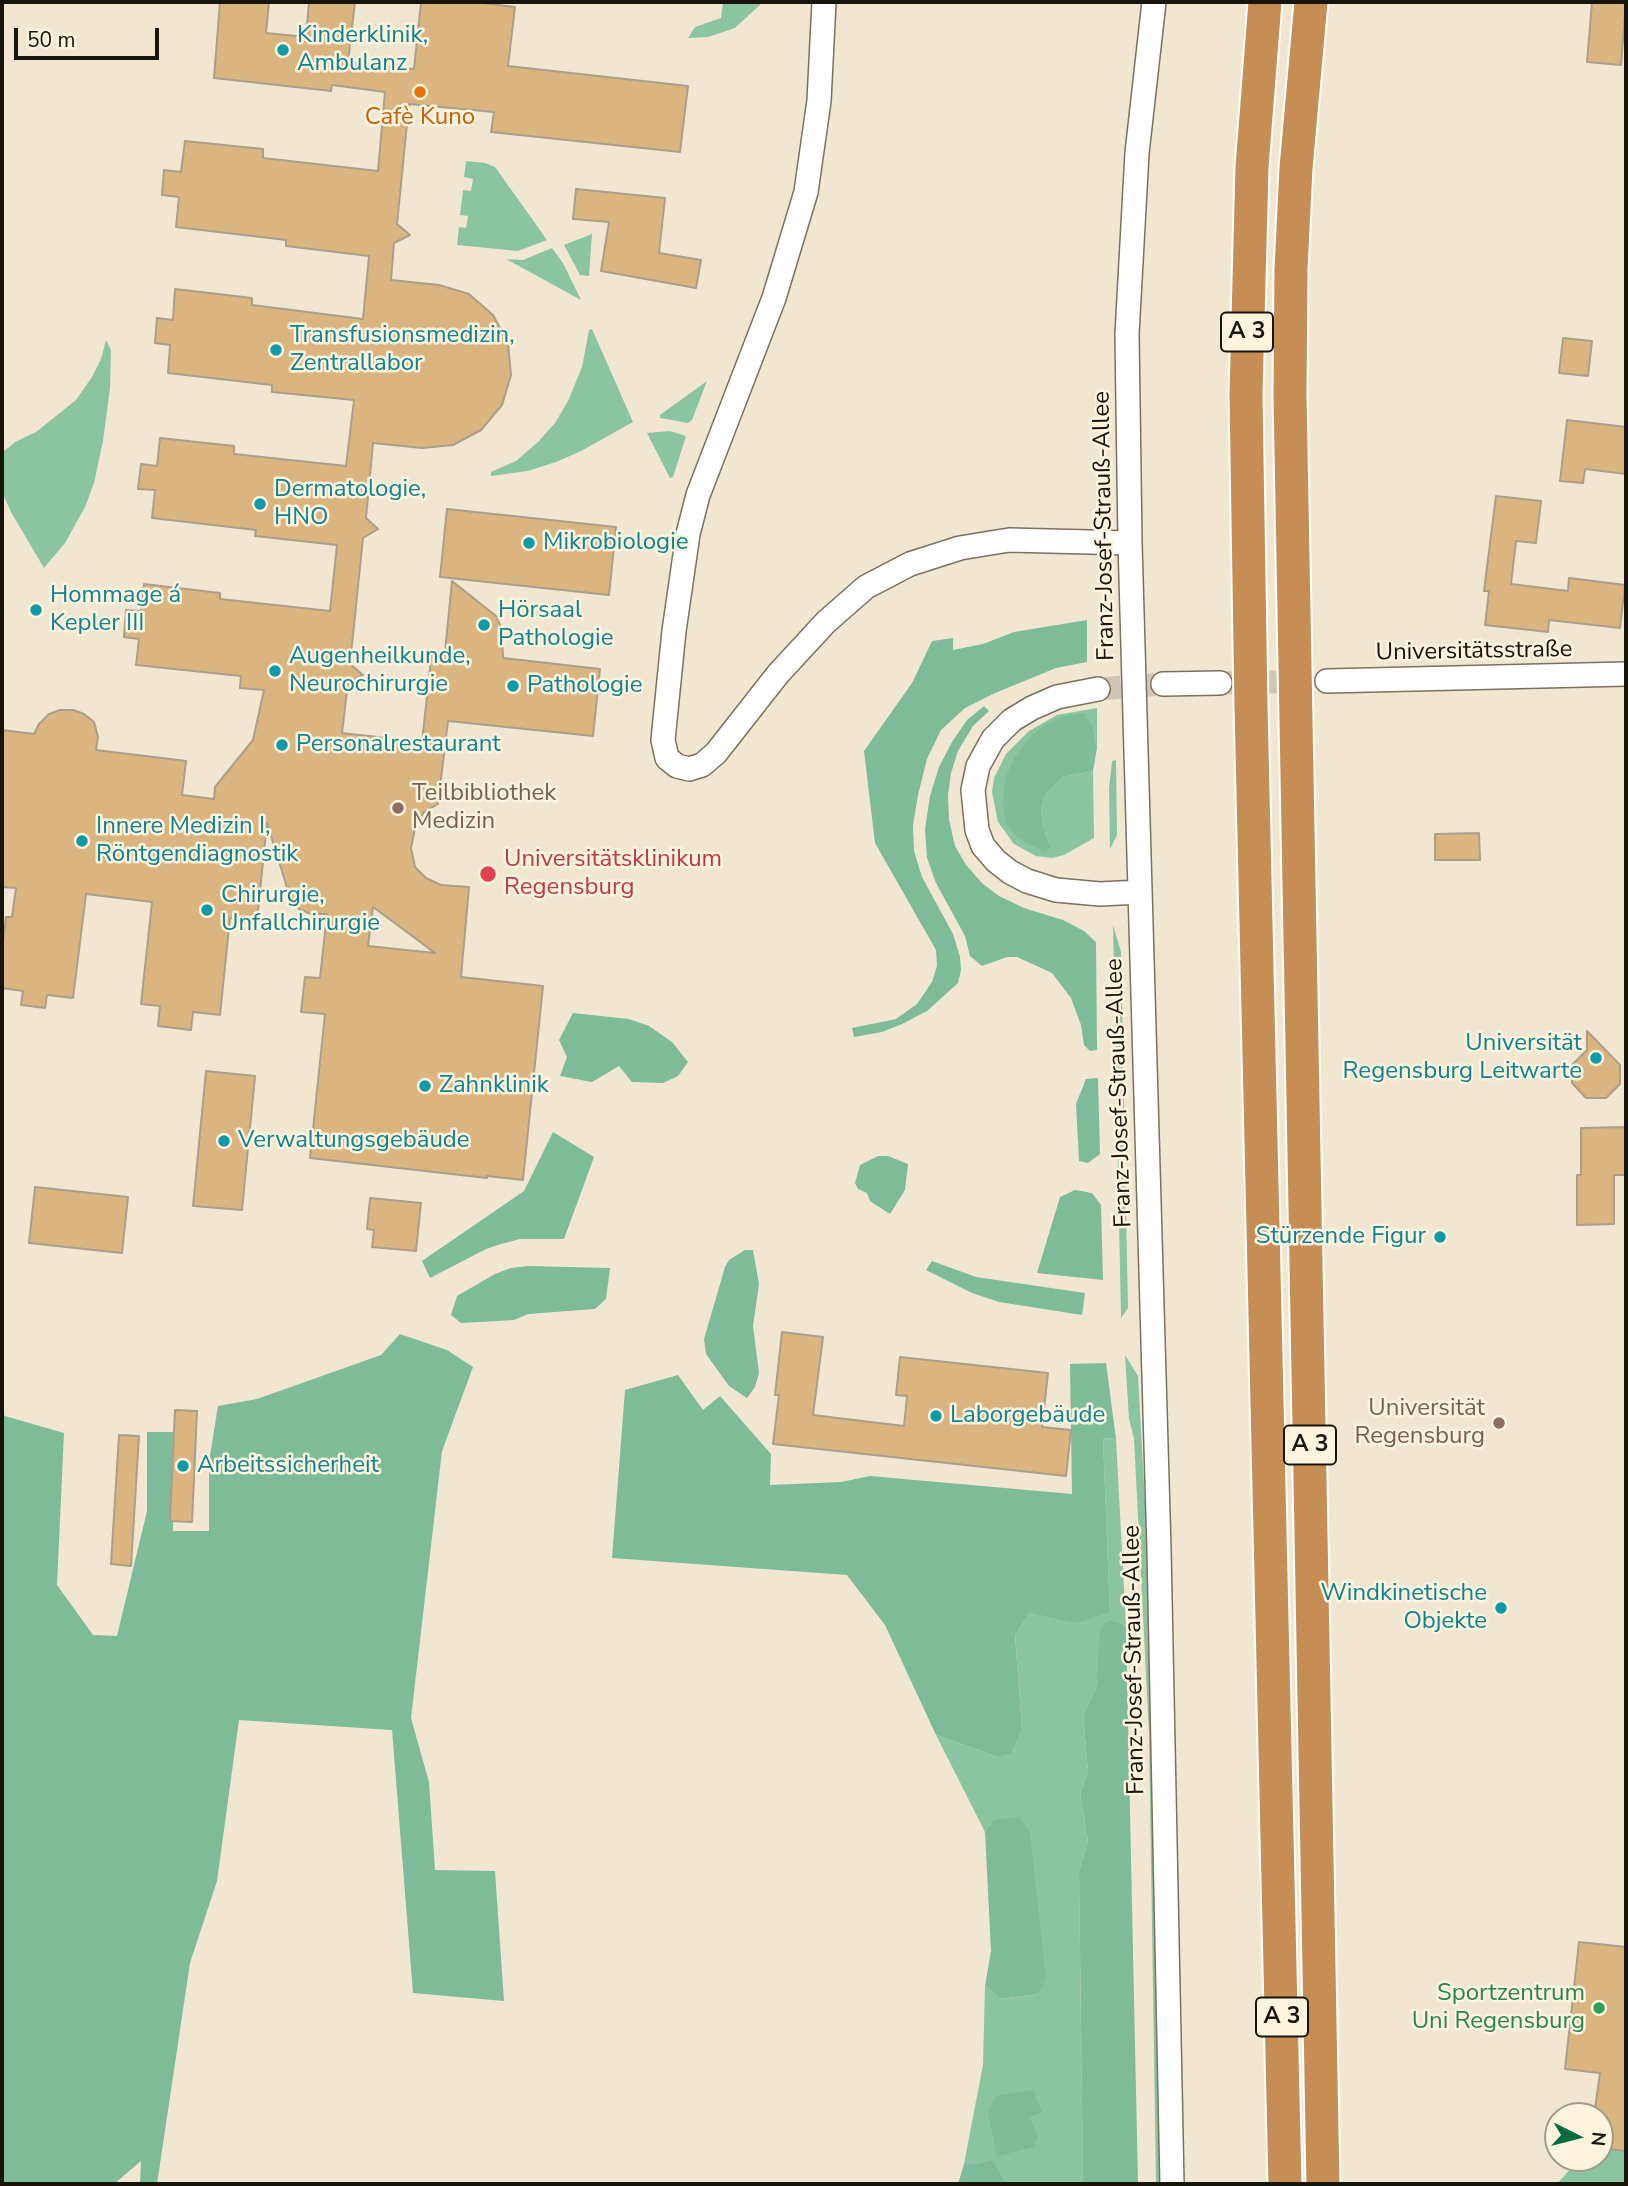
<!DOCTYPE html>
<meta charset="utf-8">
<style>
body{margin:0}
#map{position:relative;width:1628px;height:2186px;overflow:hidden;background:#f1e7d1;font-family:"Nunito Sans",sans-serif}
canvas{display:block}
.frame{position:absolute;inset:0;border:4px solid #17140c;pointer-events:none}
.north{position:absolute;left:1544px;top:2102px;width:70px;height:70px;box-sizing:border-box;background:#fef4de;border:2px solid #a29a8a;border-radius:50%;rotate:96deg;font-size:19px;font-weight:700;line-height:28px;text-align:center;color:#17140c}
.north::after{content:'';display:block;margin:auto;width:24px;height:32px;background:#096b40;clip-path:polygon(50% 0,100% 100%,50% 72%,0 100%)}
.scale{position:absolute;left:14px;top:28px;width:145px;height:32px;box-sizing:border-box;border:4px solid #17140c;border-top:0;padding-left:9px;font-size:21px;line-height:24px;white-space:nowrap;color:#17140c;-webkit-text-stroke:5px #fef4de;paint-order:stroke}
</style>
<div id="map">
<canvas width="1628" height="2186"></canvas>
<div class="frame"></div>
<div class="north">N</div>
<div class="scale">50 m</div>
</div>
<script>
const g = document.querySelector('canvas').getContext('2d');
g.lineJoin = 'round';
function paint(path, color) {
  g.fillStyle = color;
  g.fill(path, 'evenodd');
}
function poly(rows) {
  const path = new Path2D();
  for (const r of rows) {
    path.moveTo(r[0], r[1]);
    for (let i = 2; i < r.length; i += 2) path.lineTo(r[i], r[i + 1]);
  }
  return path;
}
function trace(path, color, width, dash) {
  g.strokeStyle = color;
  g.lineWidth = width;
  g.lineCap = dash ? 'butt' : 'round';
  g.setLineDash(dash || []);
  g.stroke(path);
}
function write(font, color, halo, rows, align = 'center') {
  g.font = font + ' "Nunito Sans",sans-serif';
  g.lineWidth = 5;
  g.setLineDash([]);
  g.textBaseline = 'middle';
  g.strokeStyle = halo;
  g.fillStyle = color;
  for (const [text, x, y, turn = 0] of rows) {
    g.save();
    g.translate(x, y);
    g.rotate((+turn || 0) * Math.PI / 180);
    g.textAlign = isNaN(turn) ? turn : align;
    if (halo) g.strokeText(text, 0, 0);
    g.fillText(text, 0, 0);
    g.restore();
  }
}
const green = poly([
 [723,2,763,2,735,28,708,37,688,38,695,27,721,18],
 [466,161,485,163,495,167,547,240,518,251,457,245,459,227,466,228,468,216,460,215,463,190,471,191,473,179,464,177],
 [592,234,589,276,580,275,564,245],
 [552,248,563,263,581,300,506,259,523,260],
 [592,329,633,422,581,451,556,462,528,471,491,476,491,472,516,461,538,442,555,423,568,401,582,367,589,330],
 [106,340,111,350,110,388,103,441,94,483,85,507,65,543,44,568,11,512,2,492,2,453,15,442,36,432,76,400,92,377,101,359],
 [707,381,692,420,688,423,660,418,660,415],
 [670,431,686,436,673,477,670,478,647,433],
 [1097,708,1097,748,1093,727,1014,758,1050,846,1043,826,1041,806,1046,794,1063,777,1093,771,1094,838,1064,855,1052,858,1036,856,1014,844,998,822,992,792,994,778,1006,754,1029,731,1057,715],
 [1116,760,1117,835,1110,849,1109,788,1112,761],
 [1113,925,1121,952,1128,1308,1121,1318],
 [1125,1355,1138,1376,1150,1592,1165,2184,1156,2184,1149,1732,1134,1439,1129,1419],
 [1103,1438,1116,1439,1126,1626,1110,1619,1101,1630,1096,1688,1083,1716,1088,1771,1080,1795,1088,1841,1079,1871,1083,2184,1003,2184,1004,2182,978,2164,964,2164,983,2065,985,1986,1001,1999,1037,1994,993,1820,985,1832,936,1735,998,1757,1022,1728,1015,1635,1029,1613,1076,1622,1110,1613],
 [1579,1942,1626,1947,1626,2184,1557,2184,1580,2158,1600,2158,1600,2116,1614,2075,1565,2069]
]);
const forest = poly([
 [1087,620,1087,662,1056,668,995,693,965,708,941,730,927,759,918,795,913,825,914,851,922,877,953,934,960,957,961,970,958,983,927,1011,902,1024,882,1032,854,1037,852,1028,896,1019,917,1004,932,982,937,966,936,950,875,843,864,751,912,683,932,641,953,638,953,650,983,644,1014,632],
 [984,706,989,711,973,726,958,751,951,773,948,795,949,820,955,846,966,865,983,884,999,896,1024,908,1063,920,1084,931,1096,942,1097,1050,1090,1051,1084,1045,1081,1025,1071,998,1052,973,1017,957,1007,957,982,966,970,956,965,936,936,883,927,858,925,829,930,796,939,767,952,742,967,720],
 [1084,713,1093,727,1097,748,1093,771,1063,777,1046,794,1041,806,1043,826,1050,846,1046,853,1018,838,1006,824,1003,803,1005,779,1014,758,1030,737,1045,725,1066,715],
 [573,1013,629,1019,649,1026,672,1042,688,1062,678,1076,663,1083,632,1082,619,1066,592,1082,560,1076,567,1057,559,1040],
 [1098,1078,1100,1154,1088,1163,1079,1161,1076,1104,1086,1079],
 [553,1132,594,1157,564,1239,520,1239,501,1244,486,1249,430,1278,422,1261,524,1191],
 [878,1156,888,1156,908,1164,905,1190,890,1214,870,1201,867,1193,858,1189,855,1183,860,1165],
 [1075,1190,1092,1193,1101,1205,1103,1280,1037,1273,1060,1197],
 [745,1250,753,1250,759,1284,753,1326,759,1373,755,1387,747,1398,729,1386,706,1354,704,1339,725,1267,729,1260],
 [932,1261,976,1277,1085,1293,1082,1315,999,1302,972,1293,926,1270],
 [528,1266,610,1268,606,1299,595,1309,528,1314,514,1320,461,1323,451,1315,457,1296,495,1274,511,1268],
 [400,1334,447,1350,473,1367,442,1451,411,1718,429,1782,435,1870,495,1871,504,2001,413,1993,392,1730,239,1720,217,1881,190,1963,157,2184,140,2184,141,2161,114,2184,2,2184,2,1413,5,1416,64,1433,57,1585,93,1635,117,1636,147,1511,147,1432,174,1432,173,1531,209,1531,209,1462,218,1406,257,1399,381,1355],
 [1106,1363,1116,1439,1103,1438,1110,1613,1076,1623,1029,1613,1015,1635,1022,1728,1011,1753,998,1757,936,1735,885,1625,847,1575,612,1558,625,1390,678,1375,703,1410,720,1396,771,1454,770,1485,841,1482,870,1476,1072,1494,1070,1364],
 [1110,1619,1126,1626,1138,2184,1083,2184,1079,1871,1088,1841,1080,1795,1088,1771,1083,1716,1096,1688,1100,1630],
 [1019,1817,1030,1833,1046,1980,1037,1994,1001,1999,985,1986,991,1951,985,1832,993,1820],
 [1033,2090,1042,2112,1030,2117,1038,2138,1034,2147,997,2156,988,2113,996,2096],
 [992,2160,1005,2182,1003,2184,958,2184,964,2164,978,2164]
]);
const building = poly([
 [220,2,269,2,266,33,306,37,309,2,355,2,348,62,414,69,421,2,475,2,515,7,508,66,688,86,680,152,491,132,494,112,409,104,397,224,410,235,394,243,391,280,439,285,469,294,493,315,508,343,511,375,502,405,481,430,453,445,422,448,373,443,366,518,378,529,363,538,350,664,363,675,348,683,342,733,422,742,432,651,445,652,452,581,496,616,502,629,503,658,600,669,593,736,448,721,438,804,424,812,415,828,411,848,415,867,426,878,441,885,469,887,461,977,543,986,523,1180,487,1176,487,1178,310,1158,325,1014,301,1012,305,977,320,978,327,914,311,914,299,909,290,897,267,823,257,920,230,918,220,1015,193,1012,191,1030,158,1026,160,1006,141,1004,152,902,86,894,73,998,47,995,45,1008,21,1005,23,991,2,988,2,949,6,917,12,917,16,888,2,887,2,730,34,734,39,724,49,714,60,710,73,710,84,714,94,722,98,737,96,750,186,761,182,795,214,799,215,787,253,740,264,690,240,688,241,676,136,665,139,639,124,637,126,610,141,611,144,584,220,593,220,599,330,611,337,545,255,536,256,530,152,518,155,490,138,489,141,464,157,466,160,438,234,446,234,454,346,466,354,400,272,392,272,385,168,373,170,345,155,343,157,318,173,320,175,289,252,298,252,305,363,319,369,256,286,246,286,240,176,227,179,197,162,195,164,170,181,172,185,141,263,149,263,158,378,171,385,92,332,85,331,91,214,78,220,2],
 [373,907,435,953,368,946,373,907],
 [1592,2,1626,2,1621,65,1587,62,1592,2],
 [576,189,665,198,659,253,701,260,696,288,601,271,609,222,573,219,576,189],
 [1563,338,1592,341,1588,376,1559,373,1563,338],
 [1567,420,1626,427,1626,474,1585,469,1583,483,1560,481,1567,420],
 [1496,496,1541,501,1536,543,1516,541,1511,584,1568,591,1569,578,1625,585,1620,628,1549,620,1548,632,1485,625,1489,591,1484,591,1496,496],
 [447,509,616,527,609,595,440,577,447,509],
 [1479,833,1480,860,1435,860,1435,834,1479,833],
 [1587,1031,1620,1065,1620,1084,1606,1098,1586,1098,1572,1083,1572,1065,1587,1050,1587,1031],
 [206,1071,255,1076,242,1210,193,1206,206,1071],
 [1626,1127,1626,1175,1614,1175,1614,1224,1577,1225,1577,1175,1581,1175,1581,1128,1626,1127],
 [35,1187,128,1197,122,1253,29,1243,35,1187],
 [370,1198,421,1203,416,1251,372,1247,374,1230,367,1229,370,1198],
 [782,1332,823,1337,813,1415,904,1426,907,1396,896,1395,900,1357,1048,1373,1042,1427,1071,1430,1066,1476,773,1444,779,1395,775,1395,782,1332],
 [175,1410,197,1411,192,1522,170,1521,175,1410],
 [119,1435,139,1436,131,1566,111,1564,119,1435],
 [1579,1942,1626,1947,1626,2151,1600,2148,1600,2116,1594,2116,1600,2073,1565,2069,1579,1942]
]);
const minorTunnel = poly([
 [1220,683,1327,681],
 [1098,689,1163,684]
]);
const minor = poly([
 [824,2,819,101,806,192,774,298,698,495,688,534,674,631,663,740,667,758,677,766,689,769,702,765,716,753,778,674,826,622,866,587,910,564,960,548,1009,540,1130,543],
 [1154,2,1137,153,1127,334,1130,543,1159,1549,1172,2184],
 [1327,681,1626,674],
 [1163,684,1220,683],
 [1098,689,1057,697,1032,708,1012,720,993,739,978,766,973,790,977,830,983,846,996,861,1010,872,1027,881,1056,890,1100,894,1140,892]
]);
const highway = poly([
 [1265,2,1252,167,1246,394,1251,706,1285,2184],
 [1311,2,1296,168,1291,269,1290,395,1323,2184]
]);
const markers = [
 [283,50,7,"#0f9aa8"],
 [420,92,7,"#e8710a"],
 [276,350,7,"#0f9aa8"],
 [260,504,7,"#0f9aa8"],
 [529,543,7,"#0f9aa8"],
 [36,610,7,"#0f9aa8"],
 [484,625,7,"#0f9aa8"],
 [275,671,7,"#0f9aa8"],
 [513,686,7,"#0f9aa8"],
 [282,745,7,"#0f9aa8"],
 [398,808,7,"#8d6e63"],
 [82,841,7,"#0f9aa8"],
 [488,874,9,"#e0444e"],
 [207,910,7,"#0f9aa8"],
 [1596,1058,7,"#0f9aa8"],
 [425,1086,7,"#0f9aa8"],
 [224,1141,7,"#0f9aa8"],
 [1440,1237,7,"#0f9aa8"],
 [936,1416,7,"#0f9aa8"],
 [1499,1423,7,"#8d6e63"],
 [183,1466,7,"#0f9aa8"],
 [1501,1608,7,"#0f9aa8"],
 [1599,2008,7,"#2e9e5b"]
];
const shields = [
 [1247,332,52],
 [1310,1445,52],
 [1282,2017,52]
];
const shieldNames = [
 ["A 3",1247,332],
 ["A 3",1310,1445],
 ["A 3",1282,2017]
];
const cultureNames = [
 ["Kinderklinik,",297,36],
 ["Ambulanz",297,64],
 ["Transfusionsmedizin,",290,336],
 ["Zentrallabor",290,364],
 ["Dermatologie,",274,490],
 ["HNO",274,518],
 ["Mikrobiologie",543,543],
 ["Hommage á",50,596],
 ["Kepler III",50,624],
 ["Hörsaal",498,611],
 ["Pathologie",498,639],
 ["Augenheilkunde,",289,657],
 ["Neurochirurgie",289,685],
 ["Pathologie",527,686],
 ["Personalrestaurant",296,745],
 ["Innere Medizin I,",96,827],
 ["Röntgendiagnostik",96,855],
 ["Chirurgie,",221,896],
 ["Unfallchirurgie",221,924],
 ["Universität",1582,1044,"right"],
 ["Regensburg Leitwarte",1582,1072,"right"],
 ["Zahnklinik",439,1086],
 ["Verwaltungsgebäude",238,1141],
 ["Stürzende Figur",1426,1237,"right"],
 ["Laborgebäude",950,1416],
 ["Arbeitssicherheit",197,1466],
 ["Windkinetische",1487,1594,"right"],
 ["Objekte",1487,1622,"right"]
];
const foodNames = [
 ["Cafè Kuno",420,118]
];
const streetNames = [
 ["Franz-Josef-Strauß-Allee",1105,526,-91],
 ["Universitätsstraße",1474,652,-1],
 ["Franz-Josef-Strauß-Allee",1120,1093,-92],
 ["Franz-Josef-Strauß-Allee",1135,1660,-91]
];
const educationNames = [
 ["Teilbibliothek",412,794],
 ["Medizin",412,822],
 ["Universität",1485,1409,"right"],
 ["Regensburg",1485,1437,"right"]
];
const healthNames = [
 ["Universitätsklinikum",504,860],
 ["Regensburg",504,888]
];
const leisureNames = [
 ["Sportzentrum",1585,1994],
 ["Uni Regensburg",1585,2022]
];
paint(green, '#8ac4a1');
paint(forest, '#7ebb98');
paint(building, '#dab580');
trace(building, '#ab9e8b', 2);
trace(minorTunnel, '#d0c7b3', 23, [23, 11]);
trace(minor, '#7a715e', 26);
trace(highway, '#fff', 37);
trace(minor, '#fff', 23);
trace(highway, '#c68e55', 33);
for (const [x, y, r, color] of markers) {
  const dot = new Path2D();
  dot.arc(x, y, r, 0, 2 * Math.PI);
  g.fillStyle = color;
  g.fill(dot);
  trace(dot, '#fef4de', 2.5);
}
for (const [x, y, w] of shields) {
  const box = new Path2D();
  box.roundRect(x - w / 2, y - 19.5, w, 39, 5);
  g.fillStyle = '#fef4de';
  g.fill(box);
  trace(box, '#17140c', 2);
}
write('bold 23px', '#17140c', null, shieldNames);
write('24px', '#0d838f', '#fef4de', cultureNames, 'left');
write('24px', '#c56008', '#fef4de', foodNames);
write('24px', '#17140c', '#fef4de', streetNames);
write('24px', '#785e54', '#fef4de', educationNames, 'left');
write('24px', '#be3a42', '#fef4de', healthNames, 'left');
write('24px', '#27864d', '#fef4de', leisureNames, 'right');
</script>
